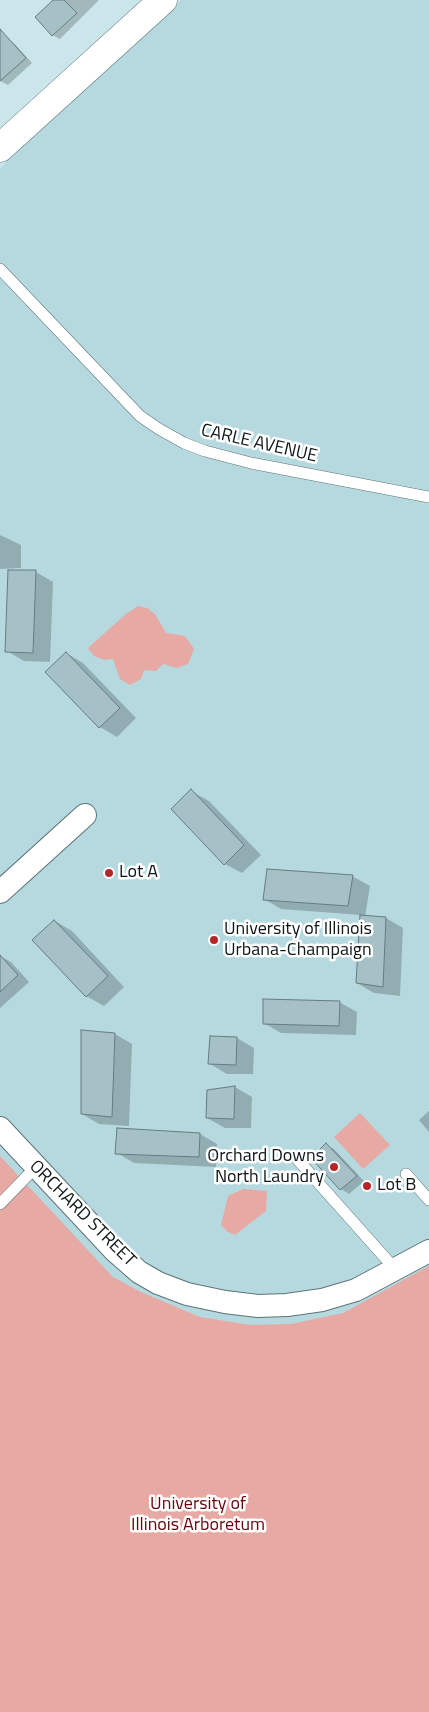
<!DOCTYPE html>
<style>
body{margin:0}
canvas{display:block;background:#cbe6ea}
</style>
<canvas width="429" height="1712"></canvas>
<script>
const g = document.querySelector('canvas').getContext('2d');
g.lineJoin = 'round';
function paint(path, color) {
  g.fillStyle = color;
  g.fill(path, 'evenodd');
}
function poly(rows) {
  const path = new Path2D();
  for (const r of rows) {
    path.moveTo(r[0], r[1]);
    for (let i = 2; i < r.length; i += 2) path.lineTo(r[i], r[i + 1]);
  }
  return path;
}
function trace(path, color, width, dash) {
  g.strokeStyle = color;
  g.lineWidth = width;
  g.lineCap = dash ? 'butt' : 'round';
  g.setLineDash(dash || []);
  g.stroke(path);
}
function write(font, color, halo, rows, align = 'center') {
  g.font = font + ' "Titillium Web",sans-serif';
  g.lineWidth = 5;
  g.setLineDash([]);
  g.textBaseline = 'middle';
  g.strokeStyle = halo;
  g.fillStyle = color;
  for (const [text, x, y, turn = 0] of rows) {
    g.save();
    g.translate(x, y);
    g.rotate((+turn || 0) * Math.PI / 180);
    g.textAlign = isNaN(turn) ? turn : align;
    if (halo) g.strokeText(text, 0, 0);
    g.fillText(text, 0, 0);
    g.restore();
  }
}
const built = poly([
 [181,0,429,0,429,1712,0,1712,0,168]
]);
const green = poly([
 [138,606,147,608,155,614,166,633,185,636,194,649,188,664,177,668,163,664,156,671,144,670,141,679,130,685,120,679,113,659,104,660,94,656,88,648,126,614],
 [360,1113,390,1145,363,1169,334,1137],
 [0,1156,113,1277,141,1292,200,1317,251,1325,291,1324,343,1313,429,1266,429,1712,0,1712],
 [243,1189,267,1191,266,1211,235,1235,228,1232,221,1225,228,1196]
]);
const shadow = poly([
 [55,0,99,0,60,39,52,35],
 [8,39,15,44,32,63,8,85,0,81,0,46],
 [0,535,21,545,21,568,0,569],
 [36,572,53,582,50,662,24,661,7,651],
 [66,653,83,663,136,718,117,737,100,727],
 [191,791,209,801,261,855,242,873,225,864],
 [352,876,370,886,365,917,386,918,403,928,400,996,374,993,357,983,361,915,281,909,264,899],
 [55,921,72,931,124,987,104,1006,86,996],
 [0,956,11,962,29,982,0,1008],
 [339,1002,357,1012,356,1035,281,1033,264,1023],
 [115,1034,132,1044,129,1126,99,1124,82,1114],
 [211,1037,237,1038,254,1048,253,1074,227,1074,210,1064],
 [235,1087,252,1097,251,1128,225,1128,207,1118,208,1091],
 [429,1111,429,1132,419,1120],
 [119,1129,200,1134,217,1144,216,1167,134,1163,117,1153],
 [326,1145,334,1149,364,1181,349,1194,341,1189,313,1158]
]);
const building = poly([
 [53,0,64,0,77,13,52,36,35,17,53,0],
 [0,29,26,58,0,81,0,29],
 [8,570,36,570,33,653,5,652,8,570],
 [66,652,120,708,99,728,45,672,66,652],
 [191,789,244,845,224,865,171,809,191,789],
 [267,869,353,875,348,906,263,900,267,869],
 [360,915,386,917,383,987,356,983,360,915],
 [54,920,108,976,86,997,32,940,54,920],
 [0,955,18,975,0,992,0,955],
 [263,999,340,1001,339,1026,263,1024,263,999],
 [81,1030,115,1033,112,1117,81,1114,81,1030],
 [210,1036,237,1037,236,1065,208,1064,210,1036],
 [235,1086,234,1119,206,1118,207,1090,235,1086],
 [117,1128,200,1133,199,1157,115,1154,117,1128],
 [326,1143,357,1176,340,1190,311,1158,326,1143]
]);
const service = poly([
 [0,269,140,416,159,429,184,443,205,451,251,463,429,497],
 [298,1160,396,1270],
 [406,1174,429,1200],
 [0,1204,36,1167]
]);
const minor = poly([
 [0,892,85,815],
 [0,1128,115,1251,139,1272,158,1283,187,1294,225,1302,258,1306,287,1305,322,1300,356,1290,429,1251]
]);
const secondary = poly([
 [0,148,163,0]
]);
const markers = [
 [109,873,5,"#b62628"],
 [214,940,5,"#b62628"],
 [334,1167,5,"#b62628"],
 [367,1186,5,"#b62628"]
];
const streetNames = [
 ["CARLE AVENUE",259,444,13],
 ["ORCHARD STREET",82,1214,45]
];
const poiNames = [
 ["Lot A",119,873],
 ["University of Illinois",224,930],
 ["Urbana-Champaign",224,951],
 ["Orchard Downs",324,1157,"right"],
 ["North Laundry",324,1178,"right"],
 ["Lot B",377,1186]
];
const parkNames = [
 ["University of",198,1505],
 ["Illinois Arboretum",198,1526]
];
paint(built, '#b6d9df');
paint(green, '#e7a9a3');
paint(shadow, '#0003');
paint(building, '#a6c1c5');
trace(building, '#647d80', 1);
trace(service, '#5c7478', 12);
trace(minor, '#5c7478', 24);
trace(secondary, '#5c7478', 29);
trace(service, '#fff', 11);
trace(minor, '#fff', 22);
trace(secondary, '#fff', 28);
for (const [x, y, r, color] of markers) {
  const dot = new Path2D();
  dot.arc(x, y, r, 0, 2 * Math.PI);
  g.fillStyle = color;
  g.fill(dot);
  trace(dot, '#fff', 2);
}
write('18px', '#0d1718', '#fff', streetNames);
write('18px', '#0d1718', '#fff', poiNames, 'left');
write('18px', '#67050c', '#fff', parkNames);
</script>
